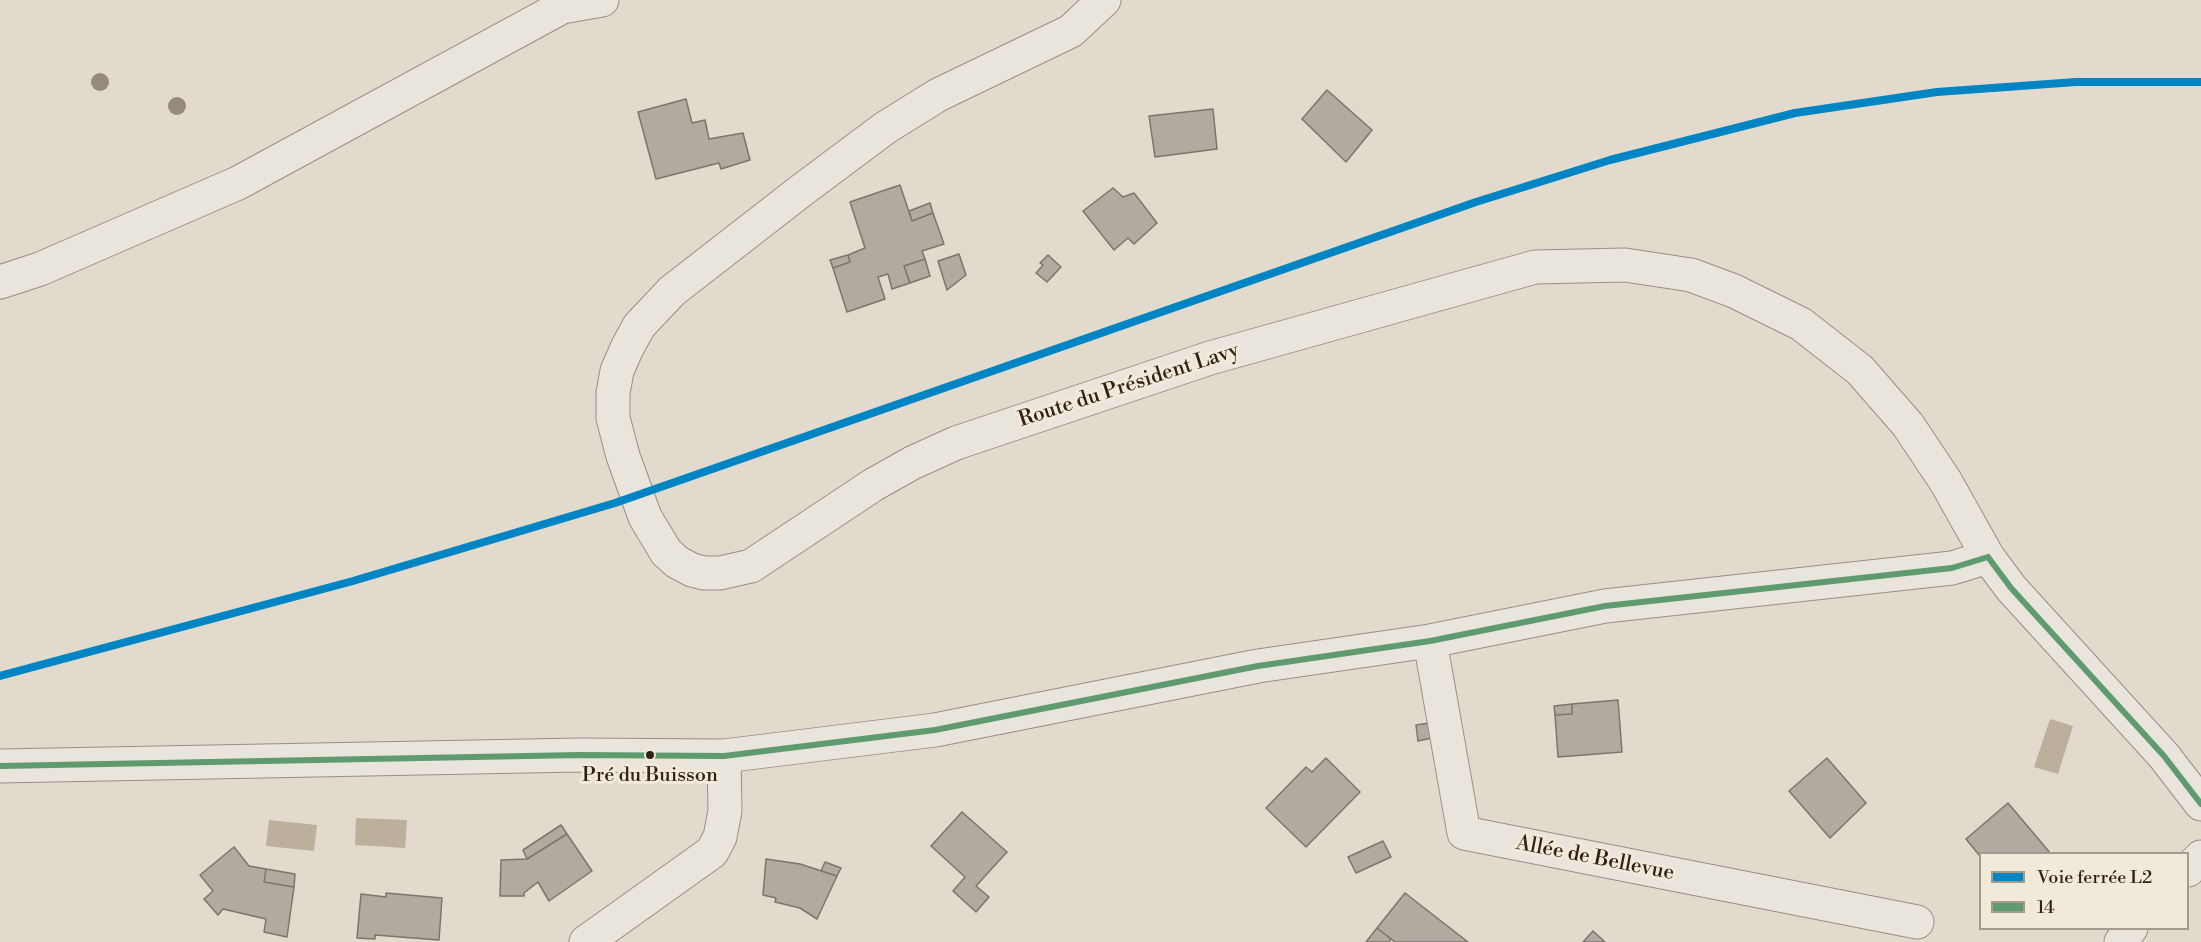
<!DOCTYPE html>
<meta charset="utf-8">
<style>
body{margin:0}
#map{position:relative;width:2201px;height:942px;overflow:hidden;background:#e2dacc;font-family:"Libre Bodoni",serif}
canvas{display:block}
.legend{position:absolute;left:1979px;top:852px;width:210px;height:78px;box-sizing:border-box;background:#f2ead8;border:2px solid #a59a8b;margin:0;padding:8px 10px;list-style:none;font-size:18px;color:#312118}
.legend li{display:flex;align-items:center;gap:12px;height:30px}
.legend b{width:30px;border:2px solid #a59a8b}
</style>
<div id="map">
<canvas width="2201" height="942"></canvas>
<ul class="legend">
<li><b style="height:8px;background:#0085c4"></b>Voie ferrée L2</li>
<li><b style="height:8px;background:#609b70"></b>14</li>
</ul>
</div>
<script>
const g = document.querySelector('canvas').getContext('2d');
g.lineJoin = 'round';
function paint(path, color) {
  g.fillStyle = color;
  g.fill(path, 'evenodd');
}
function poly(rows) {
  const path = new Path2D();
  for (const r of rows) {
    path.moveTo(r[0], r[1]);
    for (let i = 2; i < r.length; i += 2) path.lineTo(r[i], r[i + 1]);
  }
  return path;
}
function trace(path, color, width, dash) {
  g.strokeStyle = color;
  g.lineWidth = width;
  g.lineCap = dash ? 'butt' : 'round';
  g.setLineDash(dash || []);
  g.stroke(path);
}
function write(font, color, halo, rows, align = 'center') {
  g.font = font + ' "Libre Bodoni",serif';
  g.lineWidth = 6;
  g.setLineDash([]);
  g.textBaseline = 'middle';
  g.strokeStyle = halo;
  g.fillStyle = color;
  for (const [text, x, y, turn = 0] of rows) {
    g.save();
    g.translate(x, y);
    g.rotate((+turn || 0) * Math.PI / 180);
    g.textAlign = isNaN(turn) ? turn : align;
    if (halo) g.strokeText(text, 0, 0);
    g.fillText(text, 0, 0);
    g.restore();
  }
}
const water = poly([
 [2050,719,2073,726,2058,774,2034,767],
 [356,818,407,820,405,848,355,845],
 [269,820,317,825,314,851,266,846]
]);
const building = poly([
 [1327,90,1372,130,1346,162,1302,119,1327,90],
 [686,99,692,123,705,120,709,139,743,133,750,160,721,169,719,163,656,179,638,112,686,99],
 [1213,109,1217,149,1155,157,1149,116,1213,109],
 [900,185,912,221,933,213,944,244,922,251,925,259,904,266,910,283,892,289,888,274,878,277,885,299,847,312,833,268,850,262,848,255,865,248,850,202,900,185],
 [1113,188,1123,197,1134,193,1157,223,1134,244,1128,238,1114,250,1083,211,1113,188],
 [930,203,933,213,912,221,909,211,930,203],
 [959,254,966,275,947,290,938,261,959,254],
 [848,255,850,262,833,268,830,260,848,255],
 [1048,255,1061,267,1047,282,1036,273,1043,265,1040,263,1048,255],
 [925,259,930,276,910,283,904,266,925,259],
 [1618,700,1622,752,1558,757,1555,715,1572,714,1572,704,1618,700],
 [1572,704,1572,714,1555,715,1554,706,1572,704],
 [1429,723,1432,738,1418,741,1416,725,1429,723],
 [1326,758,1360,792,1306,847,1266,808,1306,767,1312,772,1326,758],
 [1827,758,1866,803,1830,838,1789,791,1827,758],
 [2008,803,2051,854,1980,854,1980,856,1966,839,2008,803],
 [962,812,1007,852,976,886,989,897,976,912,953,891,965,877,931,846,962,812],
 [561,825,567,834,527,859,523,850,561,825],
 [567,834,592,871,549,901,538,882,524,893,524,896,500,896,501,860,527,859,567,834],
 [1383,841,1391,857,1356,873,1348,857,1383,841],
 [234,847,249,866,266,869,264,882,294,887,287,937,264,932,266,919,223,909,218,915,204,899,213,891,200,875,234,847],
 [766,859,800,864,837,876,817,919,800,908,775,902,776,898,763,895,766,859],
 [825,862,841,868,837,876,821,871,825,862],
 [266,869,295,874,294,887,264,882,266,869],
 [386,893,442,898,439,940,375,935,375,939,357,938,361,894,386,897,386,893],
 [1405,893,1468,942,1395,942,1377,928,1405,893],
 [1377,928,1391,939,1389,942,1366,942,1377,928],
 [1593,931,1605,942,1583,942,1593,931]
]);
const minor = poly([
 [1104,0,1071,31,938,95,885,128,802,190,672,291,639,326,627,348,617,371,613,393,613,418,623,456,645,517,666,552,677,562,692,570,704,573,720,573,751,566,873,485,912,463,956,443,1210,358,1535,267,1625,265,1691,275,1734,291,1801,324,1860,370,1908,425,1946,482,1988,557,2011,588,2164,756,2201,804],
 [0,282,40,269,238,183,562,7,602,0],
 [1430,641,1464,833,1917,922],
 [0,766,579,755,724,756,935,730,1258,666,1430,641,1605,606,1952,568,1988,557],
 [2188,870,2201,857],
 [586,942,712,852,720,837,725,811,724,756],
 [2121,942,2131,928]
]);
const bus1 = poly([
 [1988,557,2011,588,2164,756,2201,804],
 [0,766,579,755,724,756,935,730,1258,666,1430,641,1605,606,1952,568,1988,557]
]);
const rail1 = poly([
 [0,676,353,581,615,503,1476,202,1610,160,1795,113,1937,92,2076,82,2201,82]
]);
const trees = [
 [100,82],
 [177,106]
];
const markers = [
 [650,755,5,"#312118"]
];
const busNames = [
 ["Pré du Buisson",650,776]
];
const streetNames = [
 ["Route du Président Lavy",1129,386,-18],
 ["Allée de Bellevue",1595,859,11]
];
paint(water, '#bcb09d');
paint(building, '#b0aaa0');
trace(building, '#7c756d', 1.5);
trace(minor, '#968f86', 35);
trace(minor, '#e9e5dd', 33);
trace(bus1, '#609b70', 6);
trace(rail1, '#0085c4', 8);
g.fillStyle = '#968a7d';
for (const [x, y] of trees) {
  g.beginPath();
  g.arc(x, y, 9, 0, 2 * Math.PI);
  g.fill();
}
for (const [x, y, r, color] of markers) {
  const dot = new Path2D();
  dot.arc(x, y, r, 0, 2 * Math.PI);
  g.fillStyle = color;
  g.fill(dot);
  trace(dot, '#f2ead8', 2);
}
write('20px', '#312118', '#f2ead8', busNames);
write('21px', '#312118', '#f2ead8', streetNames);
</script>
